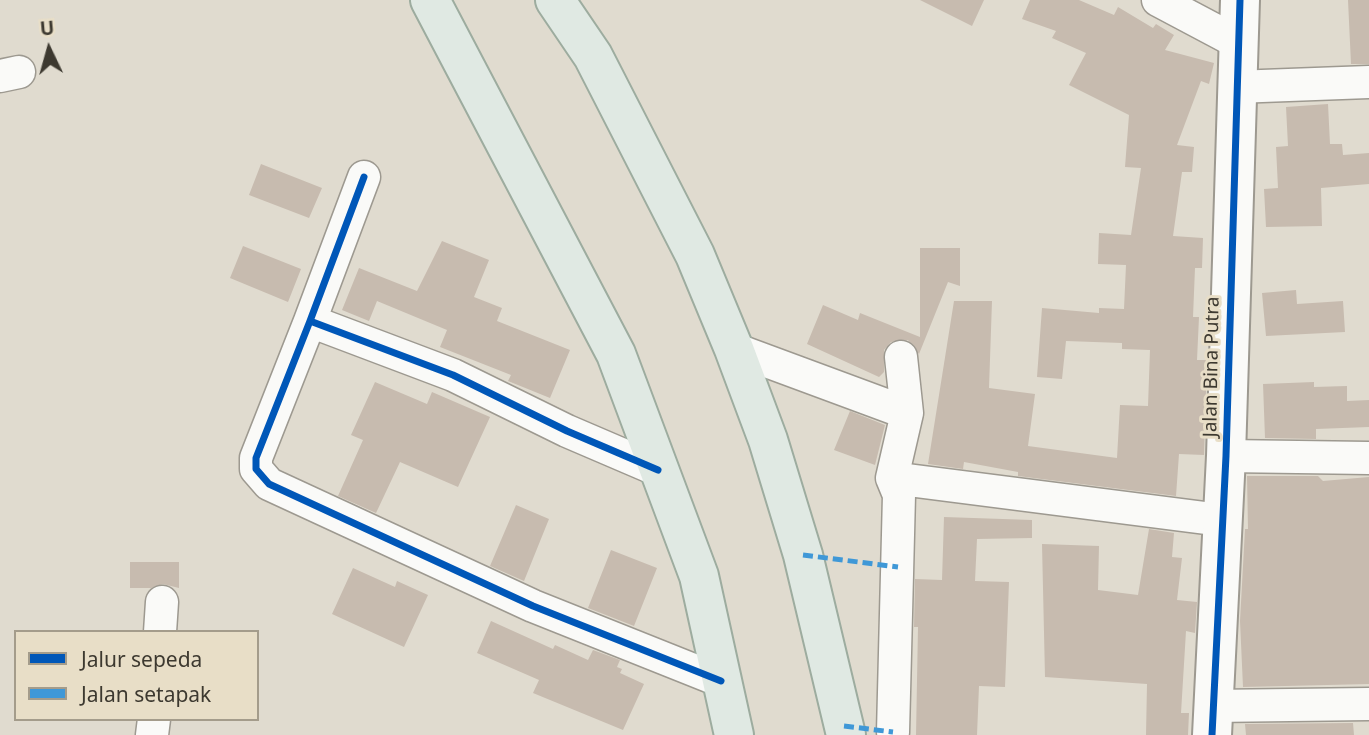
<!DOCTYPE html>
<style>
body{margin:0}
#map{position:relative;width:1369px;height:735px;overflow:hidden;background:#e0dbcf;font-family:"Noto Sans",sans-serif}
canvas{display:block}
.legend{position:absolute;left:14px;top:630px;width:245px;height:91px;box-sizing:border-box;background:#e8dec7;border:2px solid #a49c8b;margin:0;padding:9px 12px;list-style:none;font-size:21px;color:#3d3930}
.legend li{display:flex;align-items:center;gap:14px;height:35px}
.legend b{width:35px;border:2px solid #a49c8b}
.north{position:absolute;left:14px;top:14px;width:70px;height:70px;-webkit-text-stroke:5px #e8dec7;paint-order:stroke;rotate:355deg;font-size:19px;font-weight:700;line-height:28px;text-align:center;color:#3d3930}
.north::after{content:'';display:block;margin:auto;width:24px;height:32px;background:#3d3930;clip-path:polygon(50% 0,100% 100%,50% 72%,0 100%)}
</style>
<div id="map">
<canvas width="1369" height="735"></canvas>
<ul class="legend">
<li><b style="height:9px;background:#0057b8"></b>Jalur sepeda</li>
<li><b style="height:9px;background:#3f98d7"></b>Jalan setapak</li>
</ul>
<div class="north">U</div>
</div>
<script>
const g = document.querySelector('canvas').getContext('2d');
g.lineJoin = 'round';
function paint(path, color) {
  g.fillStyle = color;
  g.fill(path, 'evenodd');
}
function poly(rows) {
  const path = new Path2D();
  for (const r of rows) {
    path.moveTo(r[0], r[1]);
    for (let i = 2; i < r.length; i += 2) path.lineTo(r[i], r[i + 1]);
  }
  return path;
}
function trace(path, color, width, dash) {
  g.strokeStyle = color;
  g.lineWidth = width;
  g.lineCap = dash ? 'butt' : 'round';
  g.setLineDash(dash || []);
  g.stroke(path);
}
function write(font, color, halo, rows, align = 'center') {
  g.font = font + ' "Noto Sans",sans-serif';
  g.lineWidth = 6;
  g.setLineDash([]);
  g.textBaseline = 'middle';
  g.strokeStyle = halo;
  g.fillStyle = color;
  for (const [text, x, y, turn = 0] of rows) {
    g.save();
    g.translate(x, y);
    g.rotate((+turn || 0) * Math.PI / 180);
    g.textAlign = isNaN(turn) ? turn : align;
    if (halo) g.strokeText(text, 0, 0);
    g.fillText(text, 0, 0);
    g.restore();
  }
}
const building = poly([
 [920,0,984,0,972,26],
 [1030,0,1079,0,1114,15,1118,7,1153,28,1156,24,1174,35,1165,50,1214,63,1209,84,1201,81,1177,145,1194,147,1192,172,1182,172,1173,236,1203,238,1202,268,1195,268,1193,317,1199,317,1197,360,1207,360,1204,455,1179,454,1176,496,1018,476,1018,472,964,462,963,469,928,464,954,301,992,301,989,388,1035,394,1028,446,1117,458,1120,405,1148,406,1150,350,1122,349,1122,343,1066,341,1062,379,1037,377,1042,308,1099,313,1099,308,1124,309,1126,265,1098,264,1099,233,1131,235,1141,168,1125,167,1129,115,1069,85,1086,53,1052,38,1056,31,1022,19],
 [1348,0,1369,0,1369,64,1351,64],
 [1328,104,1330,144,1342,144,1343,155,1369,153,1369,184,1321,188,1322,226,1266,227,1264,189,1278,188,1276,147,1288,146,1286,107],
 [261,164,322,188,309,218,249,195],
 [442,241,489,260,474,297,502,308,497,321,570,350,550,398,508,381,511,375,440,347,447,330,377,301,369,321,342,310,359,268,417,291],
 [243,246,301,269,288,302,230,278],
 [920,248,960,248,960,286,948,282,919,354,908,340,891,342,884,350,884,372,879,377,807,344,823,305,858,320,860,313,920,337],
 [1296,290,1297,304,1343,301,1345,332,1266,336,1262,293],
 [375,382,427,404,432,392,490,417,458,487,400,462,376,513,338,496,363,440,351,435],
 [1314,382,1314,387,1347,386,1347,401,1369,400,1369,427,1316,429,1316,439,1265,438,1263,384],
 [850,411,885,425,875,465,834,450],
 [1247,476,1318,476,1323,481,1369,477,1369,684,1243,687,1240,621,1245,529,1248,529],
 [516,505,549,519,524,581,490,566],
 [944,517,1032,520,1032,538,977,539,975,581,1009,582,1005,687,979,686,977,735,916,735,918,627,914,627,915,579,942,580],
 [1149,529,1174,533,1172,557,1182,558,1177,600,1197,602,1195,633,1186,631,1181,713,1189,713,1188,735,1146,735,1147,684,1045,677,1042,544,1099,546,1098,590,1138,595],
 [611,550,657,568,634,626,588,608],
 [130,562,179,562,179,588,163,584,151,588,130,588],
 [353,568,395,587,397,581,428,595,404,647,332,614],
 [491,621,553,649,555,645,588,660,593,650,620,660,617,667,622,669,620,673,644,684,623,730,533,693,539,680,477,653],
 [1353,723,1354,735,1246,735,1245,724]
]);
const minor = poly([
 [1158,0,1239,43],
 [0,76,19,72],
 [1235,87,1369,82],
 [364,177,310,321,453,375,567,431,658,470],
 [310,321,256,458,256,469,269,484,533,606,721,681],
 [734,349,907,413],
 [1226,456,1369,458],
 [892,478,1221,520],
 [160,632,162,602],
 [1212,706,1369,704],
 [893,732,899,495,892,478,907,413,901,357],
 [152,735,154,719]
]);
const tertiary = poly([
 [1212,735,1226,456,1240,0]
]);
const primary = poly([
 [430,0,616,354,699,576,734,735],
 [555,0,593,56,695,255,734,349,768,440,803,555,846,735]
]);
const quiet = poly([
 [803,555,898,567],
 [844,726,893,732]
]);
const cycleway = poly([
 [364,177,310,321,453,375,567,431,658,470],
 [310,321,256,458,256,469,269,484,533,606,721,681],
 [1212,735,1226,456,1240,0]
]);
const streetNames = [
 ["Jalan Bina Putra",1212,367,-89]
];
paint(building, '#c7bbaf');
trace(minor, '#9d9990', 35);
trace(tertiary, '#9d9990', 42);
trace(primary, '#9dac9f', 42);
trace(minor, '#fafaf8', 32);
trace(tertiary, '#fafaf8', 38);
trace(primary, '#e0e9e3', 38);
trace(quiet, '#3f98d7', 5, [10, 5]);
trace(cycleway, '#0057b8', 7);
write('19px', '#3d3930', '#e8dec7', streetNames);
</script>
